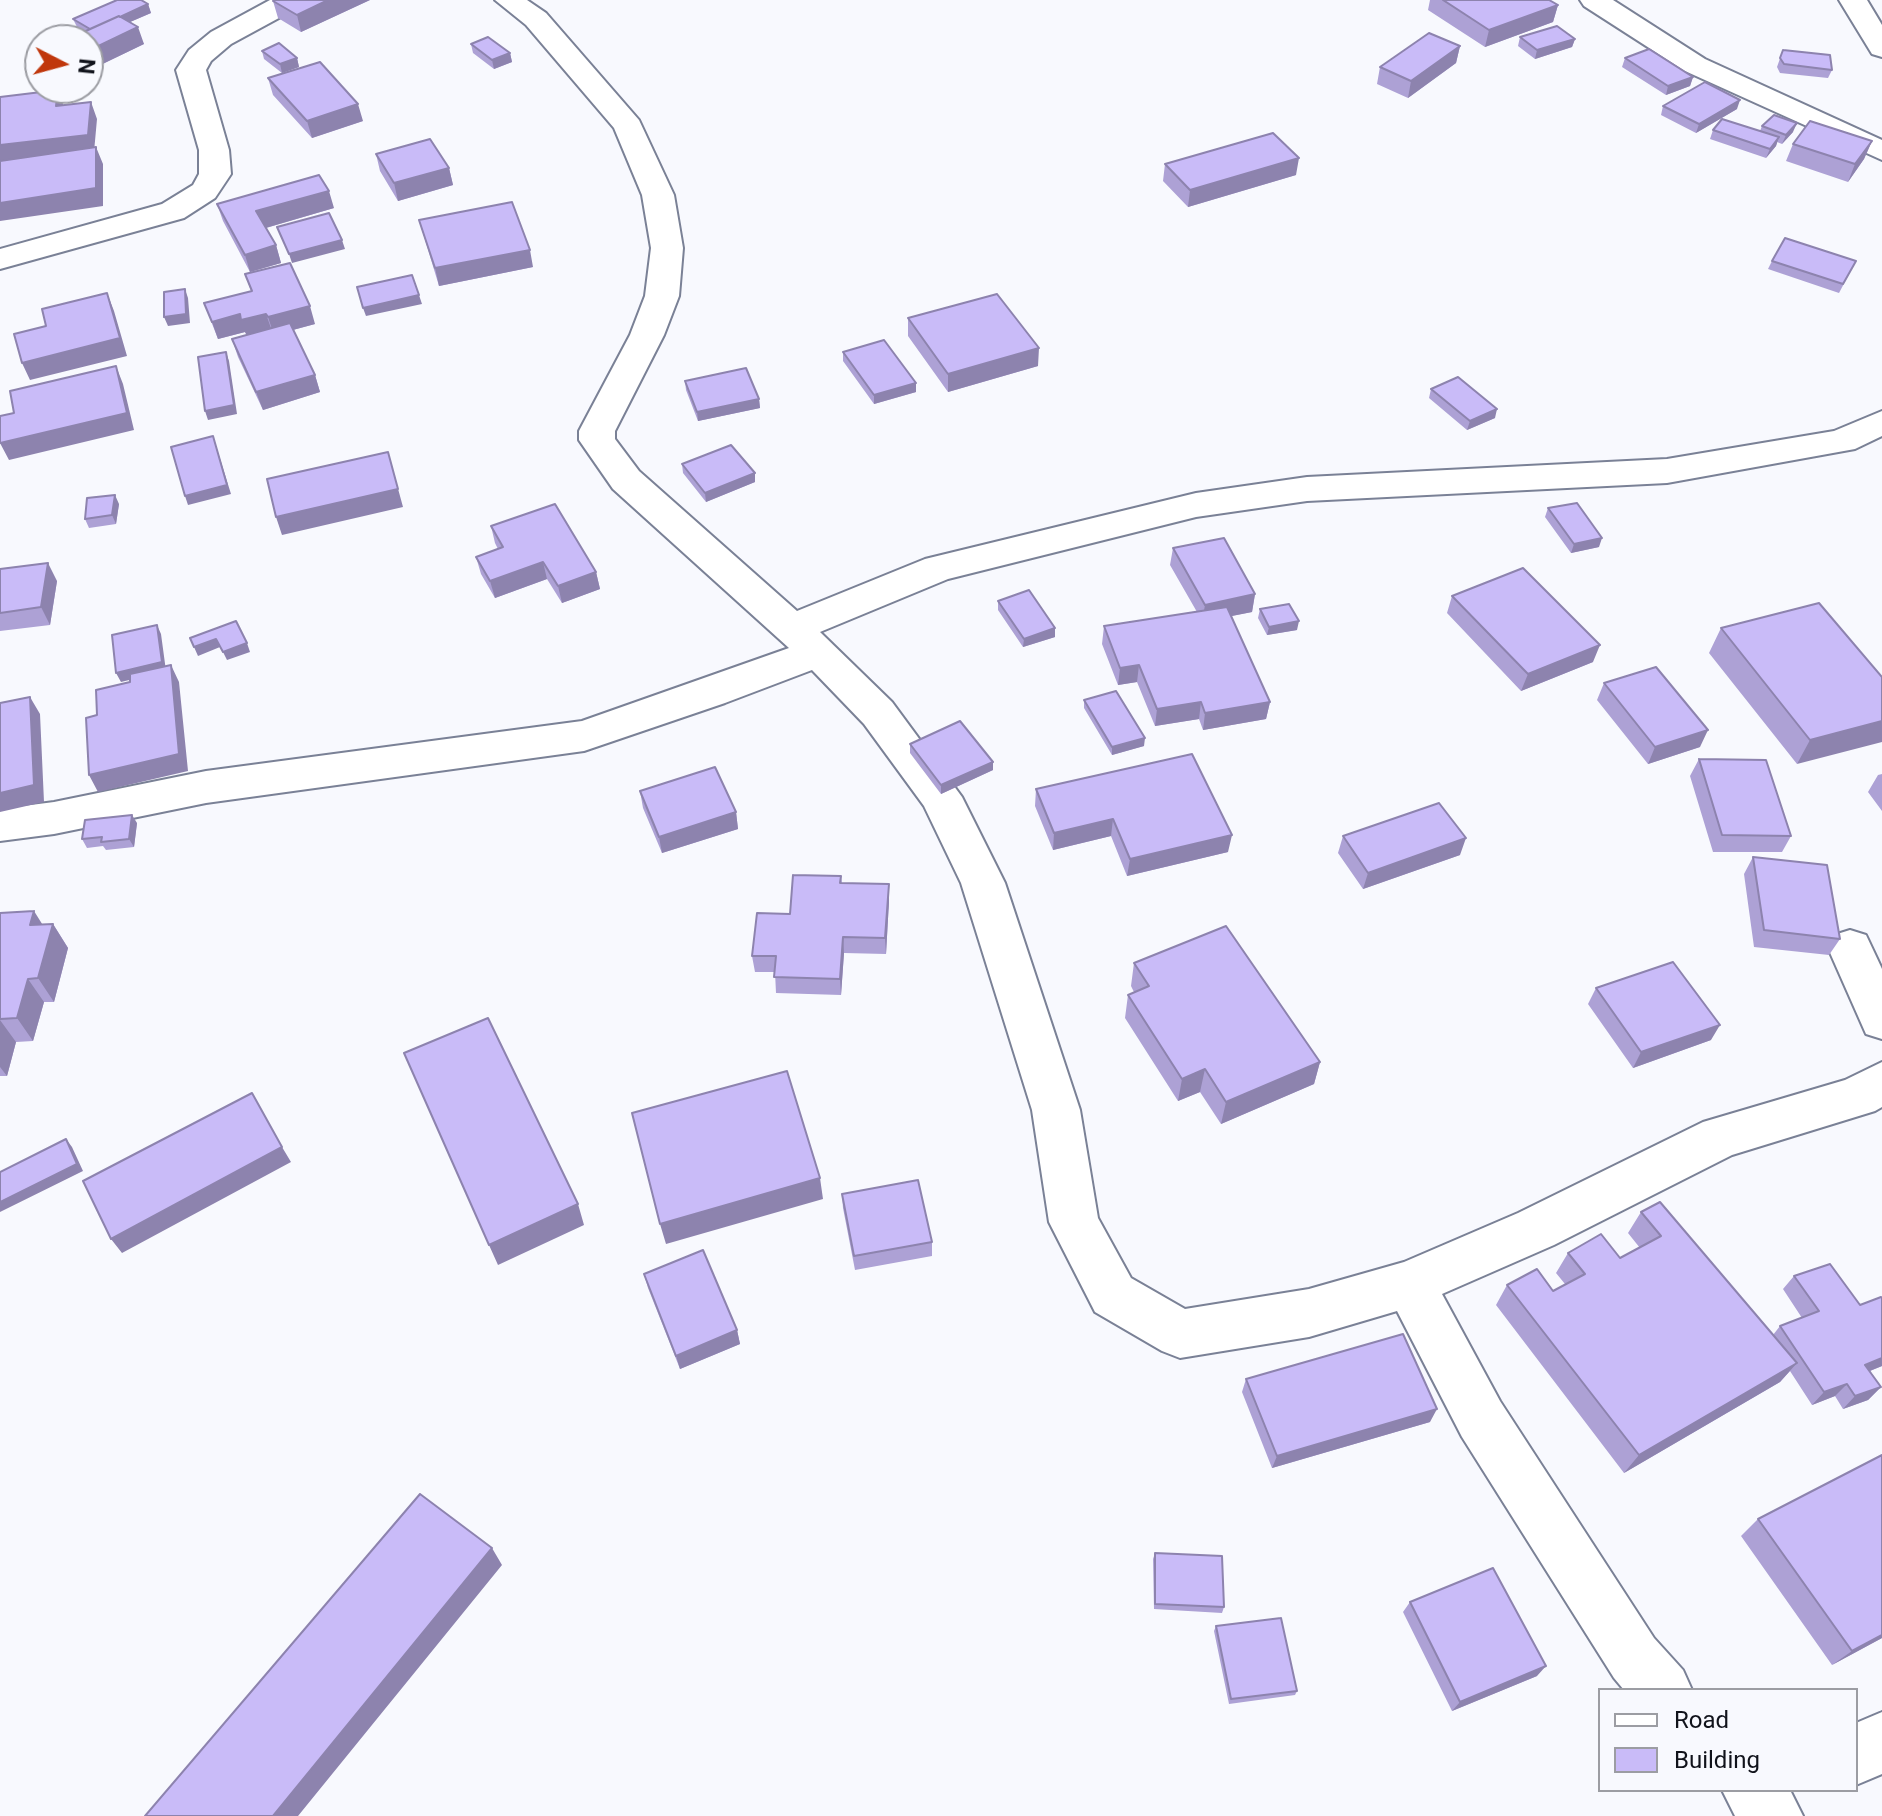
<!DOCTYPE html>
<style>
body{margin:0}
#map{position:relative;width:1882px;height:1816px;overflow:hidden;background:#f8f9fe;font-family:Roboto,sans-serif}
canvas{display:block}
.legend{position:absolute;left:1598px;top:1688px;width:260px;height:104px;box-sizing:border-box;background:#f8f9fe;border:2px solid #9c9da3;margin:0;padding:10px 14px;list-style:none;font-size:24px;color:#11131b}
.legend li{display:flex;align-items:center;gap:16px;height:40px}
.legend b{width:40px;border:2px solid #9c9da3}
.north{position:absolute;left:24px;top:24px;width:80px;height:80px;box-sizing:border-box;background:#f8f9fe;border:2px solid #9c9da3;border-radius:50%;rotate:96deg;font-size:22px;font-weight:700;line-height:32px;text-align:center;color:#11131b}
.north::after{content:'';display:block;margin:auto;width:28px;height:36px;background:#c0370c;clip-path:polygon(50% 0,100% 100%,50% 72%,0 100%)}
</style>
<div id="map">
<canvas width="1882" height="1816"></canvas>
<ul class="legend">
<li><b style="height:10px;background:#fff"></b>Road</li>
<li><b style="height:22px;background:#c9bbf8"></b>Building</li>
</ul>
<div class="north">N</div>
</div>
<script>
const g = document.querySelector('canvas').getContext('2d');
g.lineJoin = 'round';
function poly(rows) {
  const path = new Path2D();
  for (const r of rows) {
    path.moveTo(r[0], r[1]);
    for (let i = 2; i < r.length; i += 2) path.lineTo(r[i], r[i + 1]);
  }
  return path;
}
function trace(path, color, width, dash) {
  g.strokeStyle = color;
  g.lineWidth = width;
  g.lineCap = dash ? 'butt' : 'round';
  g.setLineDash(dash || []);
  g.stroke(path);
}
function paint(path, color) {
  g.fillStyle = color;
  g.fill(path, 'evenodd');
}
const street = poly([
 [270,0,305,0,301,6,231,44,211,61,206,70,229,150,231,174,215,198,184,218,0,269,0,249,162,204,193,185,199,174,199,150,176,70,189,50,211,32,270,0],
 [495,0,527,0,546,13,639,120,674,195,683,248,679,296,664,335,615,431,615,439,639,471,797,611,925,559,1196,493,1307,477,1667,459,1834,431,1882,411,1882,436,1855,449,1667,483,1307,501,1196,517,948,579,820,632,892,702,962,797,1005,883,1080,1110,1098,1218,1131,1278,1185,1309,1309,1289,1404,1262,1518,1213,1703,1122,1845,1080,1882,1062,1882,1107,1875,1111,1732,1155,1554,1245,1442,1294,1500,1401,1654,1638,1683,1670,1692,1690,1624,1690,1614,1678,1462,1437,1397,1311,1309,1337,1180,1358,1162,1351,1095,1312,1049,1222,1032,1110,961,883,924,806,864,724,812,670,725,703,584,751,206,803,54,834,0,841,0,809,54,802,206,771,582,721,789,648,613,489,579,440,579,431,630,335,645,296,651,248,642,195,614,128,526,25,495,0],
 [1580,0,1613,0,1705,59,1882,140,1882,160,1685,71,1584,6,1580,0],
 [1839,0,1867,0,1882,25,1882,57,1872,54,1839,0],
 [1850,930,1866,935,1882,969,1882,1039,1866,1034,1828,948,1834,935,1850,930],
 [1882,1712,1882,1774,1856,1785,1856,1723,1882,1712],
 [1722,1790,1790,1790,1803,1816,1735,1816,1722,1790]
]);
const wall = poly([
 [370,0,301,32,278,18,273,1],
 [1430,0,1549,0,1558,5,1553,22,1485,47,1428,10],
 [148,4,151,13,130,22,144,44,88,71,88,40,84,32,77,27,73,19],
 [1520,37,1575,39,1572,47,1535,59,1518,46],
 [471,44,510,53,512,62,494,69,473,53],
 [1460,46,1456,63,1408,98,1377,84,1380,67],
 [1783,50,1832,70,1828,78,1780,73,1777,67],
 [262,51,297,58,299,67,282,73,264,59],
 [1625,58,1693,77,1690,86,1666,95,1622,67],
 [268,78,363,121,312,138,273,95],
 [1663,106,1737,109,1696,133,1661,115],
 [1762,126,1793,132,1782,144,1777,142,1776,146,1766,158,1710,139,1713,130,1760,131],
 [1872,141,1864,159,1848,182,1786,161,1793,144],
 [376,154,449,168,453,185,398,201,380,171],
 [1165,164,1296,175,1188,207,1163,181],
 [217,204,334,208,266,228,276,245,281,263,250,272,223,221],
 [419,220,533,267,439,286],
 [1772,261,1856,261,1839,293,1768,269],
 [245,274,315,324,293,330,315,375,320,392,263,410,238,357,232,339,247,335,245,332,218,339,204,303,251,291],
 [908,318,1038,366,948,392,908,336],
 [843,352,916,383,916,392,874,404,843,361],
 [685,381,759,399,760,408,698,421,686,390],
 [1431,389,1495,418,1467,430,1429,398],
 [682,464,755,473,755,482,706,502,683,473],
 [119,504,116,524,89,528,85,519],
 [1548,508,1599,547,1571,553,1545,517],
 [491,526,596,572,600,589,562,603,547,579,495,598,481,574,476,557,498,549,495,543],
 [1173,548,1255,594,1252,612,1231,616,1270,702,1266,719,1203,730,1199,719,1155,726,1137,682,1118,685,1102,644,1104,626,1197,612,1170,565],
 [0,569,57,581,50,625,0,631],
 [1452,596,1593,662,1521,691,1447,613],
 [998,601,1055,637,1023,647,998,610],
 [1260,609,1297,630,1267,635,1258,618],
 [1721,628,1882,677,1797,764,1709,653],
 [1604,683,1700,747,1648,764,1597,700],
 [1084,700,1144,746,1112,755,1084,708],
 [910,744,993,770,941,794,910,753],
 [1699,759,1791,836,1782,852,1713,852,1690,776],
 [1882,774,1882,811,1868,792,1878,775],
 [1036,789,1228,852,1127,876,1111,836,1053,850,1035,806],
 [640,791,736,812,738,829,662,853,643,808],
 [137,823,134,847,106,850,103,846,87,848,82,839],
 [1343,836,1460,855,1363,889,1338,853],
 [1753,857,1840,939,1829,955,1754,947,1744,874],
 [841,876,842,883,889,884,889,901,886,954,844,953,841,995,776,993,775,972,755,972,752,956,790,914],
 [0,913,43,925,53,924,68,948,54,1002,44,1002,33,1041,16,1042,7,1076,0,1076],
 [1134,963,1320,1062,1314,1084,1221,1124,1200,1092,1178,1101,1125,1018,1128,995,1134,992,1131,986],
 [1596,988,1711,1040,1633,1068,1588,1004],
 [842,1194,932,1242,932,1256,855,1270,843,1208],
 [1641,1212,1773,1335,1780,1326,1802,1318,1783,1289,1794,1276,1860,1305,1882,1298,1882,1366,1870,1371,1881,1387,1868,1400,1843,1409,1835,1396,1812,1405,1790,1371,1780,1382,1624,1473,1496,1305,1507,1285,1553,1291,1565,1284,1556,1273,1568,1253,1620,1258,1640,1248,1628,1233],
 [644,1274,737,1330,740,1344,680,1369,648,1288],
 [1246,1379,1430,1422,1272,1468,1242,1392],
 [1758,1519,1882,1638,1832,1665,1741,1536],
 [1155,1553,1224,1607,1222,1613,1154,1609,1153,1559],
 [1410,1602,1537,1676,1452,1711,1403,1612],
 [1216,1626,1297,1691,1295,1695,1229,1704,1214,1631]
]);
const shadedWall = poly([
 [328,0,370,0,301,32,297,15],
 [148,4,151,13,93,38,90,30],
 [1558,5,1553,22,1485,47,1489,30],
 [138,27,144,44,88,71,88,51],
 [1575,39,1572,47,1535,59,1537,50],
 [1460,46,1456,63,1408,98,1411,81],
 [510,53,512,62,494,69,492,60],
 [297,58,299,67,282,73,280,64],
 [1693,77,1690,86,1666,95,1668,86],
 [58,90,64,107,56,106],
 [1740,100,1737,109,1696,133,1699,124],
 [91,102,97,119,94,152,0,163,0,145],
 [358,104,363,121,312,138,307,121],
 [1797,123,1793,132,1782,144,1786,135],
 [1779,137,1776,146,1766,158,1770,149],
 [1872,141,1864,159,1848,182,1855,164],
 [96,147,103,164,103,206,0,221,0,203],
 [1299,158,1296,175,1188,207,1190,190],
 [449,168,453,185,398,201,394,183],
 [329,191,334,208,262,229,256,211],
 [342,240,345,249,292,263,289,254],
 [276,245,281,263,250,272,245,255],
 [530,250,533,267,439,286,435,268],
 [185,289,188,298,190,323,168,326,164,317],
 [107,293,114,311,127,356,30,380,22,363],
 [419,295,422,304,366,316,363,308],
 [310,306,315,324,274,335,268,317],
 [240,314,266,314,272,331,248,338,245,332,218,339,212,322],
 [1039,348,1038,366,948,392,948,374],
 [226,352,229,361,237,414,208,420,205,411],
 [116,366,123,384,134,430,9,460,0,443],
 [315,375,320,392,263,410,256,392],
 [916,383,916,392,874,404,874,395],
 [759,399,760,408,698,421,697,412],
 [1497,409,1495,418,1467,430,1470,421],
 [213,436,231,494,188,505,185,496],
 [388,452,403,507,282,535,276,517],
 [755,473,755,482,706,502,705,493],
 [115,495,119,504,116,524,112,515],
 [1602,538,1599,547,1571,553,1574,544],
 [543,562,547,579,495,598,490,581],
 [48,563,57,581,50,625,41,607],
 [596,572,600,589,562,603,558,586],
 [1255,594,1252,612,1202,622,1205,605],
 [1299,621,1297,630,1267,635,1269,627],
 [157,625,161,634,166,671,121,682,116,673],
 [1055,628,1055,637,1023,647,1024,639],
 [216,639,220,647,198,656,194,647],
 [247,643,250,652,227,660,223,652],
 [1600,645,1593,662,1521,691,1528,674],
 [171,665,179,682,188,771,98,792,89,775],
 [1139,665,1137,682,1118,685,1120,668],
 [30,697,40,714,44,802,0,812,0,793],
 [1201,702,1199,719,1155,726,1157,709],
 [1270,702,1266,719,1203,730,1205,713],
 [1882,721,1882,742,1797,764,1810,740],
 [1708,730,1700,747,1648,764,1655,747],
 [1145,738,1144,746,1112,755,1112,747],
 [993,762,993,770,941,794,941,785],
 [736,812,738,829,662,853,659,837],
 [132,815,137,823,134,847,129,839],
 [1113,819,1111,836,1053,850,1054,833],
 [1232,835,1228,852,1127,876,1130,859],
 [1466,838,1460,855,1363,889,1368,873],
 [889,884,889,901,886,954,885,938],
 [34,911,49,935,30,925],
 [53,924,68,948,54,1002,38,978],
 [843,937,844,953,841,995,840,979],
 [28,979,44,1002,33,1041,17,1018],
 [0,1020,16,1042,7,1076,0,1067],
 [1720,1025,1711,1040,1633,1068,1641,1052],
 [1320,1062,1314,1084,1221,1124,1226,1102],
 [1205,1069,1200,1092,1178,1101,1182,1079],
 [66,1139,72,1147,83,1171,0,1212,0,1202],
 [282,1147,291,1162,122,1253,111,1239],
 [820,1178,823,1199,666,1244,660,1224],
 [578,1204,584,1225,498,1265,489,1245],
 [737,1330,740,1344,680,1369,676,1356],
 [1882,1358,1882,1366,1852,1378,1865,1365],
 [1797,1363,1780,1382,1624,1473,1639,1455],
 [1847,1384,1835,1396,1812,1405,1824,1392],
 [1881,1387,1868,1400,1843,1409,1855,1396],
 [1437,1409,1430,1422,1272,1468,1277,1456],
 [492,1548,502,1565,298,1816,273,1816],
 [1882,1635,1882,1638,1832,1665,1852,1651],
 [1546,1666,1537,1676,1452,1711,1460,1702]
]);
const building = poly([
 [117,0,141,0,148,4,120,17,119,16,90,29,73,19,117,0],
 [274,0,328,0,297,15,273,1,274,0],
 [1443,0,1549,0,1558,5,1489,30,1443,0],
 [119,16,138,27,88,51,88,40,66,40,119,16],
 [1557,26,1575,39,1537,50,1520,37,1557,26],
 [1429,33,1460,46,1411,81,1380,67,1429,33],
 [488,37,510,53,492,60,471,44,488,37],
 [279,43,297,58,280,64,262,51,279,43],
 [1649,49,1693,77,1668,86,1625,58,1649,49],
 [1783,50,1830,55,1832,70,1784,64,1780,58,1783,50],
 [320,62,358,104,307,121,268,78,320,62],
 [1705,82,1740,100,1699,124,1663,106,1705,82],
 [58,90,56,106,91,102,88,135,0,145,0,97,58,90],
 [1774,115,1797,123,1786,135,1762,126,1774,115],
 [1722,119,1779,137,1770,149,1713,130,1722,119],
 [1810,121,1872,141,1855,164,1793,144,1810,121],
 [1273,133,1299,158,1190,190,1165,164,1273,133],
 [430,139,449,168,394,183,376,154,430,139],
 [96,147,96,188,0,203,0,161,96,147],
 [319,175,329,191,256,211,276,245,245,255,217,204,319,175],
 [512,202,530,250,435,268,419,220,512,202],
 [329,213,342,240,289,254,277,227,329,213],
 [1785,238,1856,261,1843,284,1772,261,1785,238],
 [290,263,310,306,268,317,266,314,241,320,240,314,212,322,204,303,252,291,245,274,290,263],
 [412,275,419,295,363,308,357,287,412,275],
 [185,289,186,314,164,317,164,292,185,289],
 [107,293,120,338,22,363,14,334,46,326,42,309,107,293],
 [997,294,1039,348,948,374,908,318,997,294],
 [290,323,315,375,256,392,232,339,290,323],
 [884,340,916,383,874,395,843,352,884,340],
 [226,352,234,405,205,411,198,357,226,352],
 [116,366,127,413,0,443,0,416,14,413,10,391,116,366],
 [746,368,759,399,697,412,685,381,746,368],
 [1458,377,1497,409,1470,421,1431,389,1458,377],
 [213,436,227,485,185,496,171,447,213,436],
 [731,445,755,473,705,493,682,464,731,445],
 [388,452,398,489,276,517,267,479,388,452],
 [115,495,112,515,85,519,87,498,115,495],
 [1577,503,1602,538,1574,544,1548,508,1577,503],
 [555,504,596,572,558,586,543,562,490,581,476,557,503,547,491,526,555,504],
 [1224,538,1255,594,1205,605,1173,548,1224,538],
 [48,563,41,607,0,613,0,569,48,563],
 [1523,568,1600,645,1528,674,1452,596,1523,568],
 [1029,590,1055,628,1024,639,998,601,1029,590],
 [1819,603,1882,677,1882,721,1810,740,1721,628,1819,603],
 [1289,604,1299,621,1269,627,1260,609,1289,604],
 [1227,607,1270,702,1205,713,1201,702,1157,709,1139,665,1120,668,1104,626,1227,607],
 [236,621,247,643,223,652,216,639,194,647,190,638,236,621],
 [157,625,162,662,116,673,112,635,157,625],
 [171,665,179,754,89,775,86,718,97,715,96,690,130,682,130,674,171,665],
 [1656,667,1708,730,1655,747,1604,683,1656,667],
 [1116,691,1145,738,1112,747,1084,700,1116,691],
 [30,697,34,785,0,793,0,703,30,697],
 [960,721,993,762,941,785,910,744,960,721],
 [1192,754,1232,835,1130,859,1113,819,1054,833,1036,789,1192,754],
 [1699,759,1766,760,1791,836,1722,835,1699,759],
 [715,767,736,812,659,837,640,791,715,767],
 [1439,803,1466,838,1368,873,1343,836,1439,803],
 [132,815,129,839,101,842,102,837,82,839,85,820,132,815],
 [1753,857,1827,865,1840,939,1764,930,1753,857],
 [793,875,841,876,840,883,889,884,885,938,843,937,840,979,774,977,776,956,752,956,757,913,790,914,793,875],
 [34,911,30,925,53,924,38,978,28,979,17,1018,0,1019,0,913,34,911],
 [1226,926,1320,1062,1226,1102,1205,1069,1182,1079,1128,995,1149,986,1134,963,1226,926],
 [1673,962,1720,1025,1641,1052,1596,988,1673,962],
 [488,1018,578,1204,489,1245,404,1053,488,1018],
 [787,1071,820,1178,660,1224,632,1113,787,1071],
 [252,1093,282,1147,111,1239,83,1181,252,1093],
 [66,1139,77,1164,0,1202,0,1172,66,1139],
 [918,1180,932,1242,854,1256,842,1194,918,1180],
 [1660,1202,1797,1363,1639,1455,1507,1285,1537,1269,1553,1291,1585,1274,1568,1253,1601,1234,1620,1258,1661,1236,1641,1212,1660,1202],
 [703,1250,737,1330,676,1356,644,1274,703,1250],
 [1830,1264,1860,1305,1881,1297,1882,1298,1882,1358,1865,1365,1881,1387,1855,1396,1847,1384,1824,1392,1780,1326,1819,1311,1794,1276,1830,1264],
 [1403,1334,1437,1409,1277,1456,1246,1379,1403,1334],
 [1882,1455,1882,1635,1852,1651,1758,1519,1882,1455],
 [420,1494,492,1548,273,1816,145,1816,420,1494],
 [1155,1553,1222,1556,1224,1607,1155,1604,1155,1553],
 [1493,1568,1546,1666,1460,1702,1410,1602,1493,1568],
 [1281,1618,1297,1691,1231,1699,1216,1626,1281,1618]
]);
trace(street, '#7a8196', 4);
paint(street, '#fff');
paint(wall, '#ada1d5');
paint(shadedWall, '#8d83ae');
paint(building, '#c9bbf8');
trace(building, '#8d83ae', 2);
</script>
